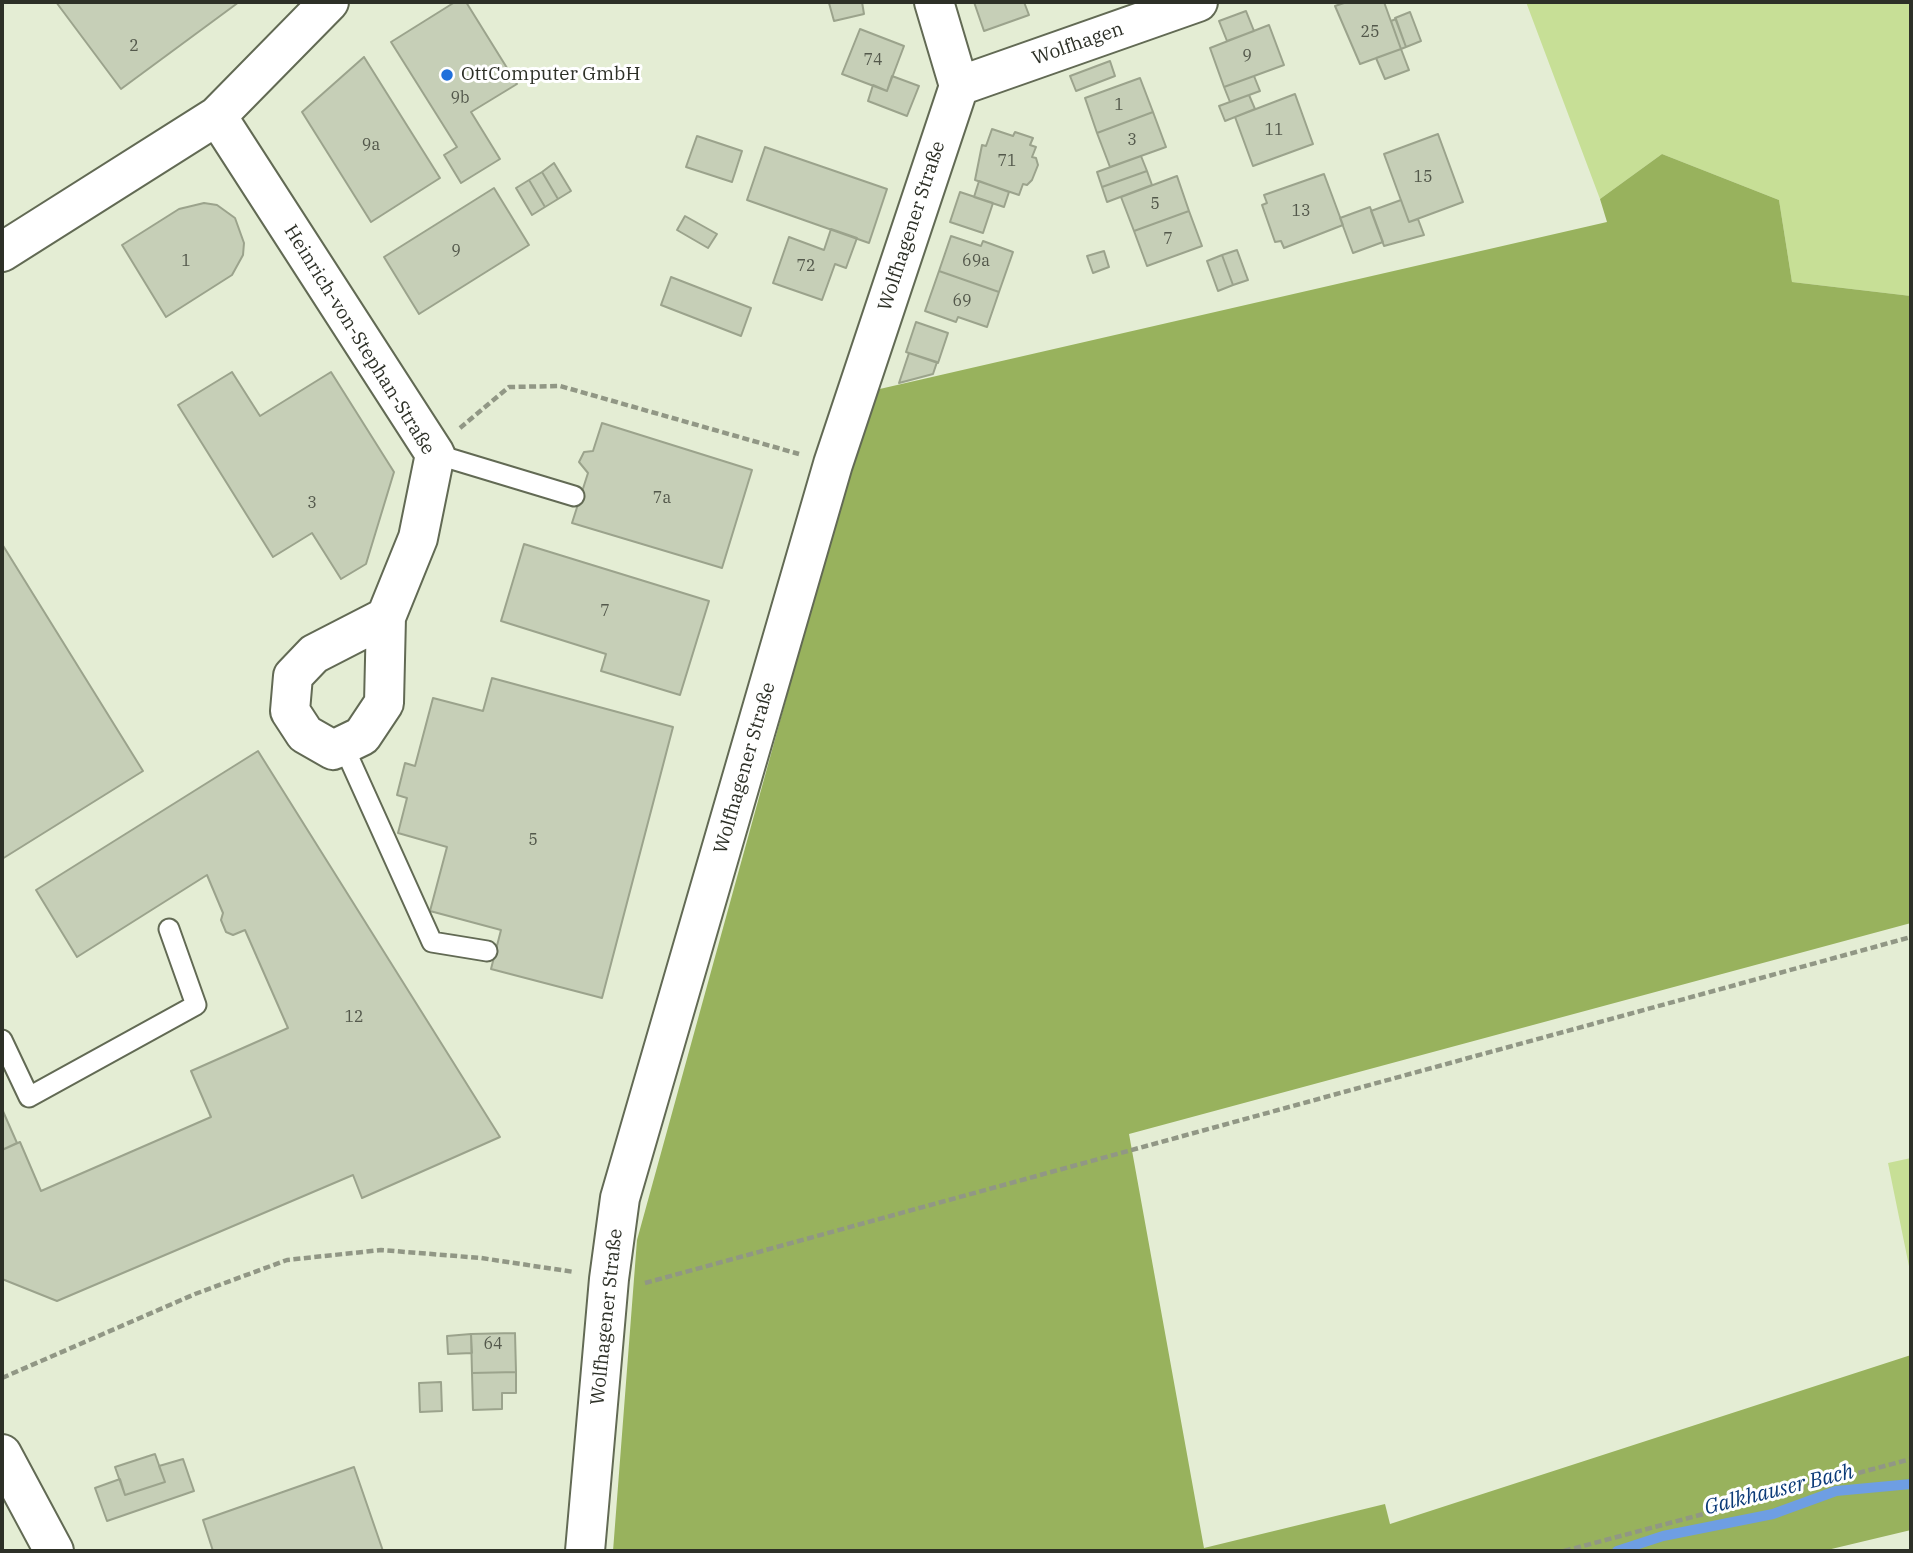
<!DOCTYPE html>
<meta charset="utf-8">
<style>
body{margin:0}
#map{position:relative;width:1913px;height:1553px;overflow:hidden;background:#e4edd4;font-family:"IBM Plex Serif",serif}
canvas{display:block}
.frame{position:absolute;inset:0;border:4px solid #2d3027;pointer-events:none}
</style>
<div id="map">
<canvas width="1913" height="1553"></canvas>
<div class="frame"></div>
</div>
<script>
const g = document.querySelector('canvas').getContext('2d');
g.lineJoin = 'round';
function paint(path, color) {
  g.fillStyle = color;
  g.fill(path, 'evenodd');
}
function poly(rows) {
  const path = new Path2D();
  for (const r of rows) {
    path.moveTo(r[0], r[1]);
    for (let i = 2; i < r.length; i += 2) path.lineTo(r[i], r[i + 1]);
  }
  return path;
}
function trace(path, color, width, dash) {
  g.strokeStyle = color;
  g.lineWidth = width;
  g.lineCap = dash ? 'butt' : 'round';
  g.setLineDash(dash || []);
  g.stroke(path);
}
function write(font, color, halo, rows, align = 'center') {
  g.font = font + ' "IBM Plex Serif",serif';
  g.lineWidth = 6;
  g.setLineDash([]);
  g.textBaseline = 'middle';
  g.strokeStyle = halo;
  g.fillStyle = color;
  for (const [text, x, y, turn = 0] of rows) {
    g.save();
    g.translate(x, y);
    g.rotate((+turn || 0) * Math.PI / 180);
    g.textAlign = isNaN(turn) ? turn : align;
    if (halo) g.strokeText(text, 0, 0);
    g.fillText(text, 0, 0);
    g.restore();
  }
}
const green = poly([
 [1526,2,1911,2,1911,296,1792,282,1779,200,1662,154,1600,199],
 [1911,1158,1911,1276,1888,1163]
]);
const forest = poly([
 [1662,154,1779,200,1792,282,1911,296,1911,923,1129,1134,1204,1548,1385,1504,1390,1524,1911,1355,1911,1530,1823,1551,613,1551,637,1240,871,391,1607,222,1600,199]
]);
const stream = poly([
 [1617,1551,1663,1536,1773,1514,1836,1491,1911,1484]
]);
const building = poly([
 [56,2,239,2,121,89,56,2],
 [455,2,466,2,517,84,471,112,500,159,461,183,444,155,457,147,391,42,455,2],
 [862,2,864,14,834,21,829,3,862,2],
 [974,2,1024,2,1029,15,984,31,974,2],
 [1347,2,1384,2,1401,49,1360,64,1335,6,1347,2],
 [1246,11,1254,31,1227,41,1219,21,1246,11],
 [1410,12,1421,41,1406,47,1395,18,1410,12],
 [1396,19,1406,47,1401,49,1391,21,1396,19],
 [1269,25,1284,65,1224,87,1210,48,1269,25],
 [860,29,904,46,887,91,842,74,860,29],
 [1401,49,1409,70,1385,79,1376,58,1401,49],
 [364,57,440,178,371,222,302,112,364,57],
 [1110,61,1115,76,1076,91,1070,76,1110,61],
 [892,76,919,86,907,116,868,101,873,85,887,91,892,76],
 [1254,76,1260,91,1230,102,1224,87,1254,76],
 [1140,78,1153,112,1097,133,1085,98,1140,78],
 [1295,94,1313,144,1253,166,1235,117,1295,94],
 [1249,95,1255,109,1225,121,1219,106,1249,95],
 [1153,112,1166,147,1110,167,1097,133,1153,112],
 [992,129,1013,136,1015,132,1033,138,1030,145,1036,147,1032,157,1036,158,1038,165,1032,180,1027,185,1023,184,1019,195,975,180,982,145,986,146,992,129],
 [1438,134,1463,202,1409,222,1384,154,1438,134],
 [697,136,742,151,732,182,686,167,697,136],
 [765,147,887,189,869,243,747,200,765,147],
 [1141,156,1147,171,1102,187,1097,172,1141,156],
 [554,163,571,191,558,199,542,172,554,163],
 [1147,171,1152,185,1107,202,1102,187,1147,171],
 [542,172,558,199,545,207,529,180,542,172],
 [1324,174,1343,225,1284,248,1281,241,1275,242,1262,205,1267,203,1264,195,1324,174],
 [1177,176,1189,211,1134,231,1121,197,1177,176],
 [529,180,545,207,532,215,516,188,529,180],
 [979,181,1009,192,1004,207,974,197,979,181],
 [494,188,529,245,419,314,384,257,494,188],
 [960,192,993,203,983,233,950,222,960,192],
 [1401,200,1409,222,1418,219,1424,235,1384,246,1371,211,1401,200],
 [204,203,217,205,235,218,244,243,243,255,232,275,166,317,122,245,179,209,204,203],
 [1370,207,1383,242,1353,253,1340,218,1370,207],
 [1189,211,1202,246,1147,266,1134,231,1189,211],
 [685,216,717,234,708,248,677,230,685,216],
 [831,229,857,238,846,268,835,264,822,300,773,283,789,237,824,250,831,229],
 [951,236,981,246,983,241,1013,252,999,292,939,271,951,236],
 [1237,250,1248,280,1233,285,1222,255,1237,250],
 [1104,251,1109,267,1093,273,1087,256,1104,251],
 [1222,255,1233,285,1218,291,1207,261,1222,255],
 [939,271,999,292,987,327,958,317,956,322,925,311,939,271],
 [671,277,751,308,741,336,661,305,671,277],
 [916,322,948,333,938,363,906,352,916,322],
 [909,353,937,362,933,374,899,383,909,353],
 [232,372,260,416,331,372,394,472,366,564,341,579,312,533,273,557,178,405,232,372],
 [602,423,752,470,722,568,572,523,588,473,579,462,584,452,593,451,602,423],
 [2,544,143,771,2,859,2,544],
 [524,544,709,601,680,695,601,671,606,654,501,621,524,544],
 [492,678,673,727,602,998,491,969,501,930,430,911,447,847,398,833,407,798,397,795,405,763,415,766,433,698,483,711,492,678],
 [258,751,500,1137,362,1198,353,1175,57,1301,2,1279,2,1150,20,1142,41,1191,211,1117,191,1071,288,1028,245,930,233,935,226,932,221,920,223,913,207,875,77,957,36,890,258,751],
 [2,1109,17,1143,2,1150,2,1109],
 [515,1333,516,1372,472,1373,471,1334,515,1333],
 [471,1334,472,1353,448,1354,447,1336,471,1334],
 [516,1372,516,1393,502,1393,502,1409,473,1410,472,1373,516,1372],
 [441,1382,442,1411,420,1412,419,1383,441,1382],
 [155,1454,165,1482,125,1495,115,1467,155,1454],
 [183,1459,194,1491,107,1521,95,1488,120,1479,125,1495,165,1482,159,1466,183,1459],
 [354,1467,383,1551,213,1551,203,1520,354,1467]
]);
const path = poly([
 [460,428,509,387,560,386,799,454],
 [645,1283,1911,937],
 [2,1378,195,1294,287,1260,381,1250,481,1258,574,1272],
 [1564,1551,1911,1459]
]);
const service = poly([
 [435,454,574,496],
 [343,745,432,942,487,951],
 [2,1040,29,1097,196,1005,169,929]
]);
const minor = poly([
 [959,86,1198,2],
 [217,116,329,2],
 [2,252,217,116,435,454,418,538,386,617,384,703,362,736,333,750,305,734,290,711,293,676,314,654,386,617],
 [2,1454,54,1551],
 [585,1551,609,1279,620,1198,833,464,959,86,934,2]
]);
const markers = [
 [447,75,7,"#2070db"]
];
const numberNames = [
 ["25",1370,32],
 ["2",134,46],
 ["9",1247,56],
 ["74",873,60],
 ["9b",460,98],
 ["1",1119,105],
 ["11",1274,130],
 ["3",1132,140],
 ["9a",371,145],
 ["71",1007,161],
 ["15",1423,177],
 ["5",1155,204],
 ["13",1301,211],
 ["7",1168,239],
 ["9",456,251],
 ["1",186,261],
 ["69a",976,261],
 ["72",806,266],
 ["69",962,301],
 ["7a",662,498],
 ["3",312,503],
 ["7",605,611],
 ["5",533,840],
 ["12",354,1017],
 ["64",493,1344]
];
const streetNames = [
 ["Wolfhagen",1078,44,-19],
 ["Wolfhagener Straße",912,226,-72],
 ["Heinrich-von-Stephan-Straße",359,340,58],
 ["Wolfhagener Straße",745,768,-74],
 ["Wolfhagener Straße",607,1317,-84]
];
const poiNames = [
 ["OttComputer GmbH",461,75]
];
const waterNames = [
 ["Galkhauser Bach",1779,1490,-14]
];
paint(green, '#c7df96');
paint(forest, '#98b25d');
trace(stream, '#6e9ee3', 10);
paint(building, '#c6cfb7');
trace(building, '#9ba38c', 2);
trace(service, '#626a54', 23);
trace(minor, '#626a54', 42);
trace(path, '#919785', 4.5, [7, 3.5]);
trace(service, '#fff', 19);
trace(minor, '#fff', 38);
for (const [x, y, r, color] of markers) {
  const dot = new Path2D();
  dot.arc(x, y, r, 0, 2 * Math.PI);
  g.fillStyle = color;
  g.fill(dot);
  trace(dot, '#fff', 2.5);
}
write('16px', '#53584b', null, numberNames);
write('19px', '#2d3027', '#fff', streetNames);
write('19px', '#2d3027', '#fff', poiNames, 'left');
write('italic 21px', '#0c3b78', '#fff', waterNames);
</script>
